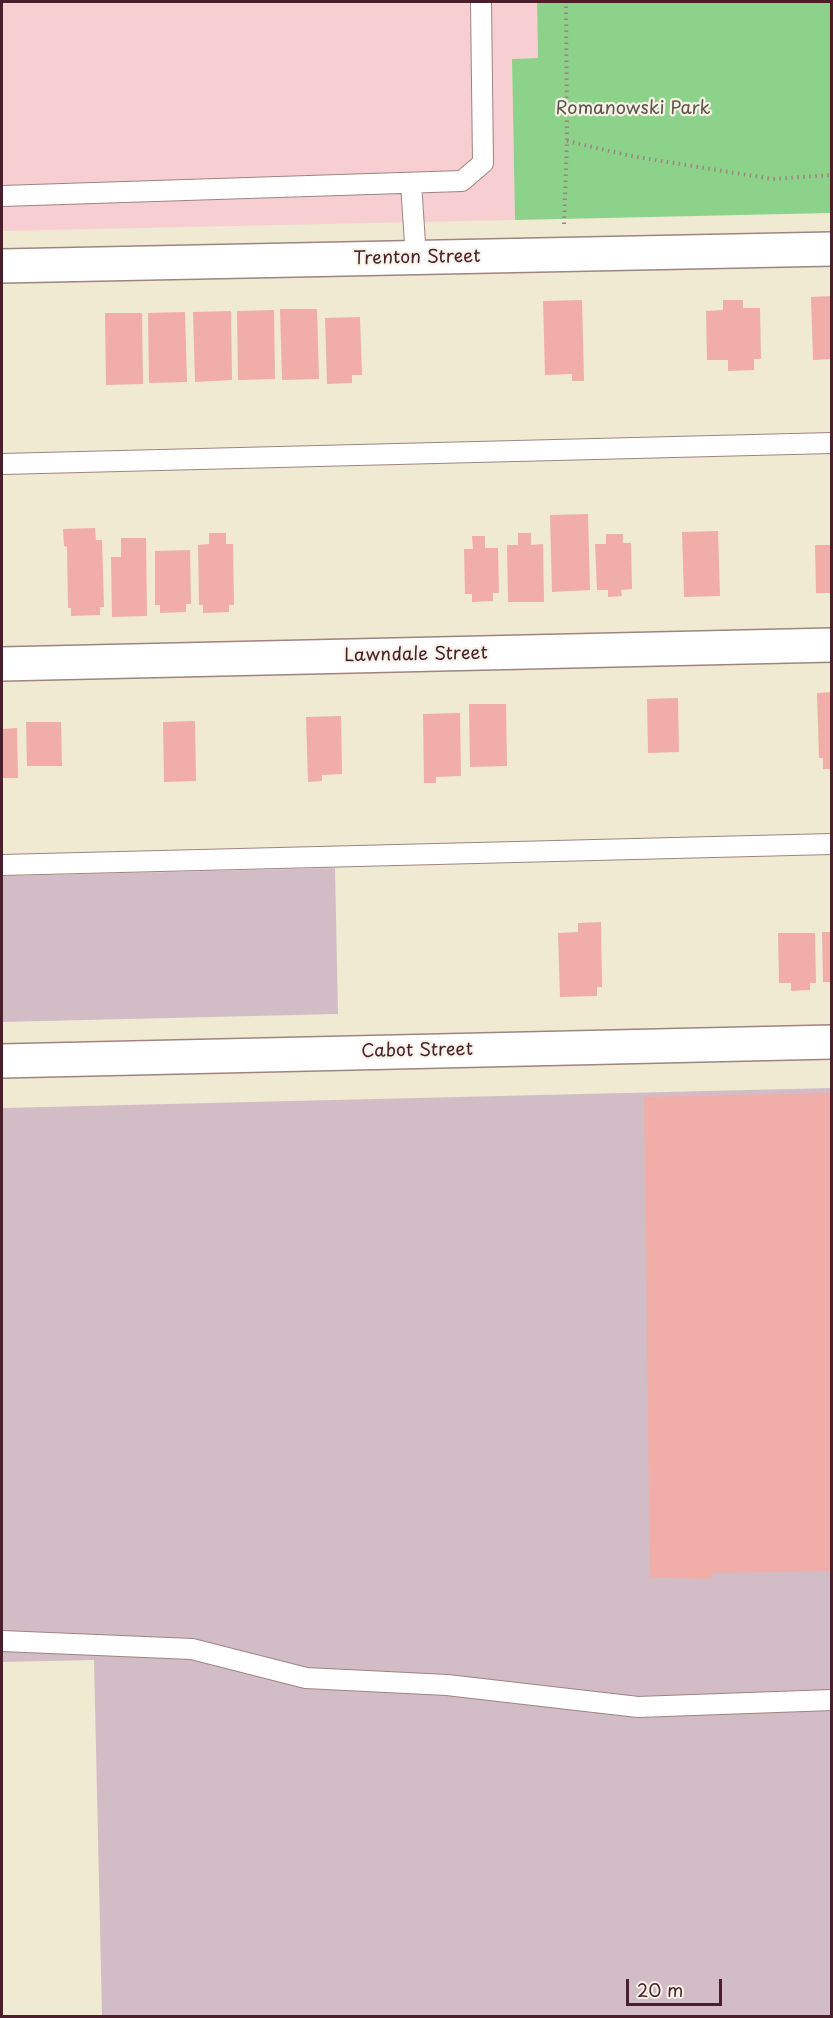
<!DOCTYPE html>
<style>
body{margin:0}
#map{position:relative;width:833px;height:2018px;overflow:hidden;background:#f1ead3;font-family:"Playpen Sans",sans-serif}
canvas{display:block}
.frame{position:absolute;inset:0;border:3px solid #4a1f2b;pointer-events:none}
.scale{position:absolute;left:626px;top:1979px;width:96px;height:27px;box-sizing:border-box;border:3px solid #4a1f2b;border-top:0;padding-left:8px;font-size:18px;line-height:21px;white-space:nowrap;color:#4a1f2b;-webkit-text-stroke:4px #f7f3e8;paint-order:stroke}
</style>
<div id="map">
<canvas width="833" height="2018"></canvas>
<div class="frame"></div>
<div class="scale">20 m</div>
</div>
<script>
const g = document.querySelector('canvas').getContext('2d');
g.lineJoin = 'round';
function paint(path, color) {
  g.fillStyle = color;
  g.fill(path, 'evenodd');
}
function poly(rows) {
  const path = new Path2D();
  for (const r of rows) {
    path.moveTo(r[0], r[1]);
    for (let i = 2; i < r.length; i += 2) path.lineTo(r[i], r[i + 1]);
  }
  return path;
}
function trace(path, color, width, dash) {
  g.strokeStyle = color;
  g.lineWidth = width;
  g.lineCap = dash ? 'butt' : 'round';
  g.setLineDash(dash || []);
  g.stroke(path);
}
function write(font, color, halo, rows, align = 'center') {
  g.font = font + ' "Playpen Sans",sans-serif';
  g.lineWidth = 4.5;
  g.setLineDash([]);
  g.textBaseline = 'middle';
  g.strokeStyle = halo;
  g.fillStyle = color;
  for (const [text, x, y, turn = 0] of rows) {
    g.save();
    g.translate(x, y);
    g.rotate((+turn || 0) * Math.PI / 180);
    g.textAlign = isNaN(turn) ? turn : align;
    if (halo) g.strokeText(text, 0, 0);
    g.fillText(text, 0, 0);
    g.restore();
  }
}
const built = poly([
 [2,2,537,2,538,58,512,59,515,220,2,231]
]);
const industrial = poly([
 [335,868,338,1014,2,1022,2,876],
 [831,1088,831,2016,102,2016,94,1660,2,1662,2,1108]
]);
const green = poly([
 [537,2,831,2,831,213,515,220,512,59,538,58]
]);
const building = poly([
 [832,296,832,359,813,360,811,297],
 [582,300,584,381,572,381,572,374,545,375,543,301],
 [723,300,743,300,743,308,760,308,761,359,754,359,754,370,728,371,728,360,707,360,706,311,723,310],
 [280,309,317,309,319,379,282,380],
 [274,310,275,379,238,380,237,311],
 [231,311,232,380,195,382,193,312],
 [185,312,187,382,149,383,148,313],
 [105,313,142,313,143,384,106,385],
 [360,317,362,375,352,375,352,383,327,384,325,318],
 [588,514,590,590,552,592,550,515],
 [95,528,96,540,102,540,104,607,100,607,100,615,71,616,71,608,68,608,67,547,64,546,63,529],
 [718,531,720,596,684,597,682,532],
 [209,533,226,533,226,544,233,544,234,605,229,605,229,612,203,613,203,605,199,605,198,545,209,544],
 [518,533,531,533,531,545,543,544,544,602,508,602,507,545,518,545],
 [606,534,623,534,623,543,631,543,632,589,621,590,622,596,608,597,608,590,597,590,595,544,606,544],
 [472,536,485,536,485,548,498,548,499,593,493,593,493,601,472,602,472,594,465,594,464,549,473,549],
 [121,538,146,538,147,616,112,617,111,557,121,557],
 [815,545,832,545,832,593,816,593],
 [190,550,191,604,186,604,186,612,160,613,160,605,155,605,155,551],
 [832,692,832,769,823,769,823,758,819,758,817,693],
 [678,698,679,752,648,753,647,699],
 [469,704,506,704,507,766,470,767],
 [460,713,461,776,436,777,436,783,424,783,423,714],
 [341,716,342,774,322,775,322,781,308,782,306,717],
 [195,721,196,781,164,782,163,722],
 [26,722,61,722,62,766,27,766],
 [17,728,18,778,2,778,2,729],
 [601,922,602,987,597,987,597,996,560,997,558,933,578,932,578,923],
 [822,932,832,932,832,982,823,982],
 [778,933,815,933,816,983,810,983,810,990,791,991,791,983,779,983],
 [832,1093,832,1571,713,1573,712,1579,650,1577,644,1097]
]);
const path = poly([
 [567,141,631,156,772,179,832,175],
 [564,224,567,141,566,2]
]);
const lane = poly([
 [411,183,416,258],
 [2,196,462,181,483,163,481,2],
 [2,464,832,443],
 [2,865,832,844],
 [2,1641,192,1649,306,1678,447,1685,638,1707,832,1700]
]);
const street = poly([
 [2,266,832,249],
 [2,664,832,645],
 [2,1061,832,1042]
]);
const parkNames = [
 ["Romanowski Park",633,109]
];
const streetNames = [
 ["Trenton Street",417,258,-1],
 ["Lawndale Street",416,655,-1],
 ["Cabot Street",417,1051,-1]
];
paint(built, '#f7cfd2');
paint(industrial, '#d2bdc6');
paint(green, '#8dd28b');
paint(building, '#f1ada7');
trace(lane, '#9e847f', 22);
trace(street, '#9e847f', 36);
trace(path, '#9e847f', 4, [1.5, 4.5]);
trace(lane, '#fff', 20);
trace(street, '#fff', 33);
write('18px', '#5e5548', '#f7f3e8', parkNames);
write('18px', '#4a1f2b', '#f7f3e8', streetNames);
</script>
